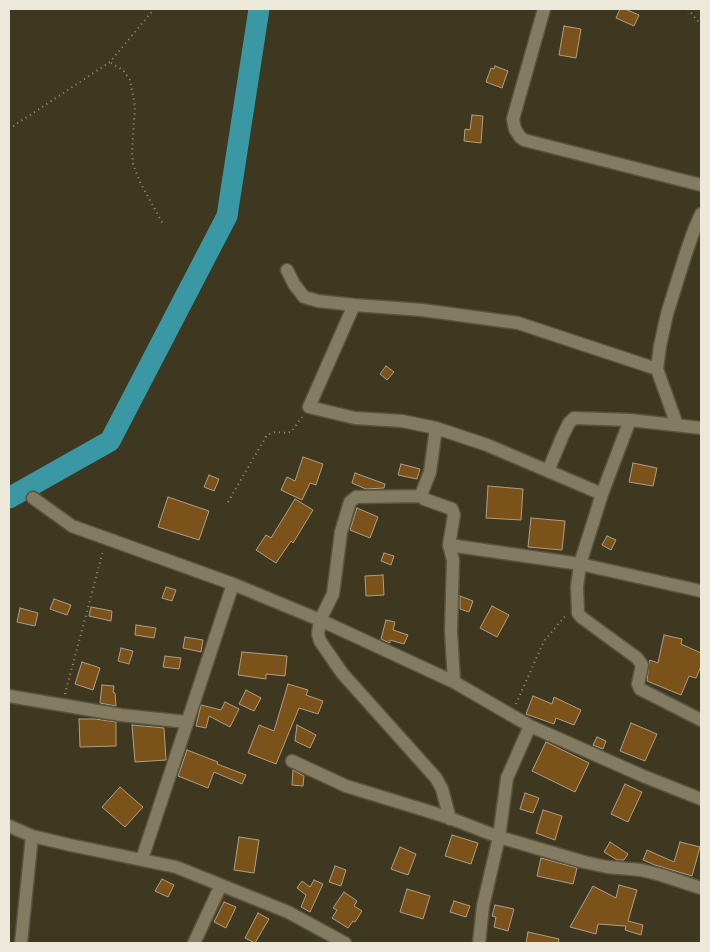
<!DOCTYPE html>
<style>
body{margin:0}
#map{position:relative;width:710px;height:952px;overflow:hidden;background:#3e3820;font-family:Overpass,sans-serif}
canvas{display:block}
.frame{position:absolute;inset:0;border:10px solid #ece8da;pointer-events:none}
</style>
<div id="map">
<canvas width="710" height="952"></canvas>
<div class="frame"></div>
</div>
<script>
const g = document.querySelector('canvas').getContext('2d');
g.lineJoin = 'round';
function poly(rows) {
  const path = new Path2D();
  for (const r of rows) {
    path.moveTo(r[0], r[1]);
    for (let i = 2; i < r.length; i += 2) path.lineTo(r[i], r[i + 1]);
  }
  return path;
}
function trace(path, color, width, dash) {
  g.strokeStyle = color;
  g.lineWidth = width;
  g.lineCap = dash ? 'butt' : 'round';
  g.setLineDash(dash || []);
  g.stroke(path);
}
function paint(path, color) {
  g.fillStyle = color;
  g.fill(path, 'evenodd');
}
const river = poly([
 [9,498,110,441,227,216,259,9]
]);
const building = poly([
 [620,9,625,9,639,15,634,26,616,18,620,9],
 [564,26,581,29,576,58,559,55,564,26],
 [495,66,508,71,502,88,486,82,491,68,494,69,495,66],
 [472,115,483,116,481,143,464,141,465,129,470,130,472,115],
 [386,366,394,372,387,380,380,374,386,366],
 [303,457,323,464,316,485,310,483,302,500,281,490,287,477,295,481,303,457],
 [633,463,657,468,653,486,629,482,633,463],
 [401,464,420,469,417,479,398,475,401,464],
 [355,473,385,484,384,488,366,489,352,483,355,473],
 [209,475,219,479,214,491,204,487,209,475],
 [488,486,523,489,521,520,486,518,488,486],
 [168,497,209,511,199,540,158,527,168,497],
 [295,499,313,510,293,543,291,541,276,563,256,550,266,535,271,538,295,499],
 [357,508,378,517,370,538,350,530,357,508],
 [531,518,565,521,562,550,528,547,531,518],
 [607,536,616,540,611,550,602,545,607,536],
 [384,553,394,556,391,565,381,561,384,553],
 [383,575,384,595,366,596,365,576,383,575],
 [166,587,176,590,172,601,162,598,166,587],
 [460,596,473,601,469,612,460,609,460,596],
 [54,599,71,605,67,615,50,609,54,599],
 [492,606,509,615,497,637,480,628,492,606],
 [91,607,112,611,111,621,89,616,91,607],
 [20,608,38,613,35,626,17,622,20,608],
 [386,620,395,622,393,630,408,635,404,644,390,640,390,643,381,639,386,620],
 [136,625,156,628,154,638,135,635,136,625],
 [664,635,682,639,681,644,701,653,701,666,696,678,689,676,681,695,647,681,649,662,650,660,658,663,664,635],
 [185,637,203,640,201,652,183,648,185,637],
 [121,648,133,651,129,664,118,661,121,648],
 [242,652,287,656,285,676,266,674,266,679,238,675,242,652],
 [165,656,181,658,179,669,163,667,165,656],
 [82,662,100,668,93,690,75,684,82,662],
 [288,684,308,690,306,695,323,701,318,714,299,708,276,764,248,753,259,725,274,731,288,684],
 [102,685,114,686,113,692,115,693,116,706,100,703,102,685],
 [246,690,261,698,254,711,239,704,246,690],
 [533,696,552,704,554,697,581,710,574,725,556,718,554,724,526,714,533,696],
 [225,702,239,709,230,727,209,716,206,728,196,726,201,705,221,710,225,702],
 [79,719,95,719,116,722,116,746,80,747,79,719],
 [631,723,657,734,645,761,620,751,631,723],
 [132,725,164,728,166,760,135,762,132,725],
 [297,725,316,735,310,748,295,741,297,725],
 [597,737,606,741,603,749,593,745,597,737],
 [546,742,589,763,575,792,532,771,546,742],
 [187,750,218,762,217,764,246,775,242,784,214,772,208,788,178,776,187,750],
 [293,770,304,776,303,786,292,785,293,770],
 [625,784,642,792,628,822,611,814,625,784],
 [120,787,143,807,125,827,102,807,120,787],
 [525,793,539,798,533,813,520,809,525,793],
 [543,810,562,816,555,840,536,833,543,810],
 [452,835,478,843,471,864,445,856,452,835],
 [239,837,259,840,254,873,234,870,239,837],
 [610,842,628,854,624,860,617,860,604,852,610,842],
 [680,842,700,847,692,876,655,865,643,860,647,850,674,862,680,842],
 [400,847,416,854,408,875,391,869,400,847],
 [541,858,577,868,573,884,537,876,541,858],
 [335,866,346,870,341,886,329,882,335,866],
 [162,879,174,885,168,897,155,891,162,879],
 [314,880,323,884,310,912,301,907,306,895,297,888,302,881,310,887,314,880],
 [619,885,637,890,628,921,643,925,641,935,625,930,626,926,598,924,596,934,570,927,593,886,616,898,619,885],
 [407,889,430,896,423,919,400,912,407,889],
 [344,892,357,901,354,906,362,911,355,922,353,921,348,928,332,918,337,910,333,908,344,892],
 [454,901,470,906,466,917,450,912,454,901],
 [224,902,236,907,226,928,214,922,224,902],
 [495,905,514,909,508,931,494,927,496,917,492,916,495,905],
 [258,913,269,919,255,943,245,938,258,913],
 [528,932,559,939,558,943,526,943,528,932]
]);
const path = poly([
 [688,9,701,25],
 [111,63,123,70,130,80,135,106,132,152,133,164,140,182,164,226],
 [9,129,110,62,154,9],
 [228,502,267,435,275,432,287,433,292,431,302,417],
 [65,694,103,551],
 [516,704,544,641,566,615]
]);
const street = poly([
 [544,9,513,119,515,129,520,137,524,140,701,185],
 [287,270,294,284,304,297,318,301,354,305,422,310,518,323,657,369],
 [354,305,309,407,355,418,402,421,436,428,487,445,602,494],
 [630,420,602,494,580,564,577,587,578,613,581,617,637,658,642,665,638,684,640,689,701,720],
 [677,425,657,369,660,346,667,314,686,253,694,230,701,214],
 [436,428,430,472,421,495,424,499,452,509,454,515,449,545,453,560,451,631,454,682],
 [548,471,563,435,569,423,574,418,630,420,701,428],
 [421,496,356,497,350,502,341,532,333,594,320,620,318,634,320,641,342,673,436,778,442,789,450,819],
 [33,498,72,526,233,584,320,620,454,682,530,726,643,776,701,799],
 [449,545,580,564,701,591],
 [9,696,121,715,187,722],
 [292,761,346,786,447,817,499,837,584,862,607,867,641,870,661,875,701,888],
 [9,826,32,836,70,845,176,867,288,912,345,943],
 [142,859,233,584],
 [21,943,32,836],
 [194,943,221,885],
 [479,943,483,906,499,837,507,778,530,726]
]);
trace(river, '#3998a4', 21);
paint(building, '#7b5219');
trace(building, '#b19e88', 1);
trace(street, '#59533f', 15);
trace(path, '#989381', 2, [1, 4]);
trace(street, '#837c63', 12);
</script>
